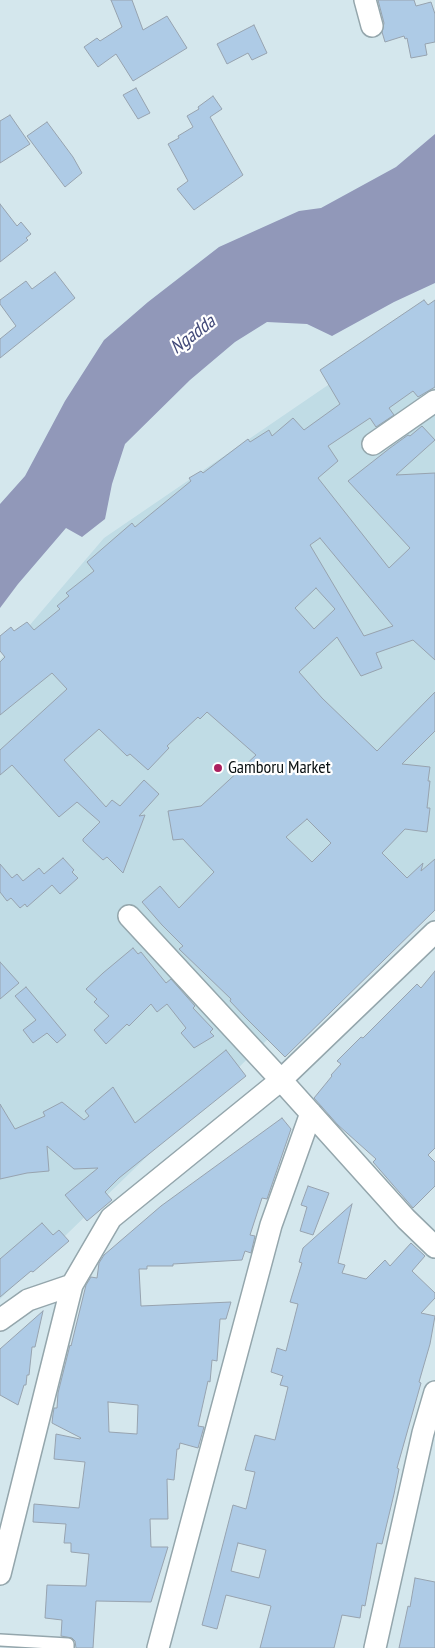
<!DOCTYPE html>
<style>
body{margin:0}
canvas{display:block;background:#d4e7ed}
</style>
<canvas width="435" height="1648"></canvas>
<script>
const g = document.querySelector('canvas').getContext('2d');
g.lineJoin = 'round';
function paint(path, color) {
  g.fillStyle = color;
  g.fill(path, 'evenodd');
}
function poly(rows) {
  const path = new Path2D();
  for (const r of rows) {
    path.moveTo(r[0], r[1]);
    for (let i = 2; i < r.length; i += 2) path.lineTo(r[i], r[i + 1]);
  }
  return path;
}
function trace(path, color, width, dash) {
  g.strokeStyle = color;
  g.lineWidth = width;
  g.lineCap = dash ? 'butt' : 'round';
  g.setLineDash(dash || []);
  g.stroke(path);
}
function write(font, color, halo, rows, align = 'center') {
  g.font = font + ' "PT Sans Narrow",sans-serif';
  g.lineWidth = 4.5;
  g.setLineDash([]);
  g.textBaseline = 'middle';
  g.strokeStyle = halo;
  g.fillStyle = color;
  for (const [text, x, y, turn = 0] of rows) {
    g.save();
    g.translate(x, y);
    g.rotate((+turn || 0) * Math.PI / 180);
    g.textAlign = isNaN(turn) ? turn : align;
    if (halo) g.strokeText(text, 0, 0);
    g.fillText(text, 0, 0);
    g.restore();
  }
}
const built = poly([
 [435,312,435,877,0,1299,0,660,104,538]
]);
const water = poly([
 [435,134,435,283,394,302,332,336,307,324,267,322,235,342,190,380,125,444,112,484,105,519,82,537,66,528,18,584,0,608,0,504,25,476,65,401,104,340,148,302,219,247,299,211,321,208,396,167]
]);
const building = poly([
 [111,0,132,0,143,30,167,16,187,48,133,81,116,54,98,67,84,47,97,38,100,41,122,27,111,0],
 [378,0,414,0,416,6,431,2,435,14,435,42,425,44,427,55,411,58,407,38,405,39,404,36,385,42,382,32,384,23,378,0],
 [254,25,267,53,252,60,248,53,227,64,217,44,254,25],
 [136,88,150,113,138,119,123,95,136,88],
 [213,96,222,109,210,117,243,175,194,210,177,189,188,181,168,144,179,138,178,136,193,127,187,116,199,109,198,107,213,96],
 [10,115,30,144,0,163,0,121,10,115],
 [47,122,73,157,82,173,65,187,27,136,47,122],
 [0,204,17,226,21,222,31,234,26,238,28,240,0,262,0,204],
 [55,272,75,298,0,358,0,339,16,326,0,304,0,300,26,281,32,289,55,272],
 [424,300,428,305,435,300,435,387,418,397,413,391,389,408,394,415,376,427,370,418,328,446,338,461,318,478,389,568,410,548,348,481,390,448,408,435,410,436,422,426,435,440,396,475,435,473,435,660,413,640,376,653,382,668,361,676,337,637,299,672,322,698,377,751,435,692,435,731,402,764,430,767,428,781,430,781,427,808,430,808,427,832,405,829,382,853,407,878,423,863,421,871,435,859,435,910,285,1057,245,1017,230,1001,231,999,179,949,183,946,162,925,142,902,160,886,179,908,214,872,183,839,173,840,168,811,201,806,256,755,207,712,200,719,198,717,167,746,169,748,148,770,130,754,127,756,99,729,64,760,106,807,112,800,120,806,144,780,159,794,139,816,145,815,123,873,107,857,103,860,83,841,83,839,100,822,77,802,59,817,12,765,0,775,0,750,67,689,52,673,0,715,0,662,5,657,0,651,0,636,11,627,14,631,27,622,34,630,60,609,57,606,69,596,66,593,94,571,87,562,132,523,135,527,191,481,189,478,201,471,203,473,248,439,250,442,269,430,272,436,293,418,304,430,340,404,320,370,424,300],
 [320,538,393,626,364,636,310,545,320,538],
 [316,588,335,609,314,629,295,608,316,588],
 [307,819,331,843,312,862,286,837,307,819],
 [63,858,74,870,72,872,78,878,60,894,52,885,27,907,25,904,20,908,11,898,7,901,0,892,0,864,12,878,17,874,23,881,39,868,44,874,63,858],
 [133,948,138,954,141,952,166,983,171,979,195,1006,193,1008,213,1029,210,1032,214,1036,194,1048,181,1033,186,1028,167,1004,157,1012,151,1004,129,1026,127,1024,106,1044,94,1030,109,1016,94,1002,97,999,86,989,103,973,133,948],
 [0,962,19,983,0,999,0,962],
 [435,971,435,1148,428,1155,435,1162,435,1186,413,1208,373,1162,376,1159,338,1125,314,1098,332,1076,331,1075,341,1064,337,1061,361,1037,363,1038,417,984,421,988,435,971],
 [26,987,66,1035,57,1043,47,1033,33,1043,23,1030,36,1020,15,996,26,987],
 [226,1050,246,1076,119,1178,105,1192,112,1200,87,1221,65,1195,98,1168,74,1169,47,1146,49,1171,27,1173,0,1179,0,1104,15,1129,45,1116,43,1112,62,1102,84,1120,89,1116,85,1111,113,1087,135,1123,226,1050],
 [282,1118,291,1129,267,1199,262,1198,250,1235,255,1236,251,1253,245,1251,242,1260,173,1264,173,1266,147,1266,147,1269,139,1269,141,1306,231,1302,226,1319,220,1319,217,1361,212,1360,210,1382,208,1381,198,1426,204,1427,198,1448,180,1443,179,1449,177,1449,174,1480,167,1479,168,1519,150,1519,151,1547,168,1547,151,1602,96,1601,93,1648,76,1648,75,1641,72,1638,61,1636,62,1620,45,1618,47,1585,86,1586,89,1554,71,1552,71,1543,64,1543,66,1524,33,1522,34,1504,79,1508,85,1462,54,1459,56,1434,80,1439,81,1438,52,1423,53,1414,54,1408,57,1408,58,1393,70,1345,71,1346,86,1285,91,1277,97,1278,99,1263,104,1255,161,1206,282,1118],
 [108,1402,138,1405,137,1434,109,1432,108,1402],
 [308,1186,329,1193,313,1235,300,1231,307,1207,301,1205,308,1186],
 [352,1204,338,1263,345,1265,342,1273,366,1279,385,1260,390,1266,411,1243,425,1256,412,1271,435,1293,435,1298,421,1313,435,1316,430,1344,419,1382,421,1383,397,1468,399,1469,394,1494,382,1544,377,1543,365,1606,362,1605,360,1618,342,1615,334,1648,260,1648,271,1606,226,1595,217,1629,202,1625,233,1505,246,1509,255,1472,245,1470,255,1435,275,1440,288,1387,280,1385,283,1376,271,1372,277,1348,286,1351,298,1304,290,1302,302,1263,299,1262,303,1248,352,1204],
 [238,1543,266,1550,259,1578,231,1571,238,1543],
 [42,1223,53,1235,59,1230,69,1241,33,1272,31,1271,0,1297,0,1259,42,1223],
 [43,1311,35,1347,32,1347,29,1375,27,1375,26,1385,24,1385,18,1405,0,1395,0,1349,43,1311],
 [415,1578,435,1582,435,1648,399,1648,408,1606,410,1607,415,1578]
]);
const lane = poly([
 [0,1640,68,1644,68,1648]
]);
const street = poly([
 [365,0,372,26],
 [373,444,435,401],
 [129,916,281,1080,406,1219,435,1247],
 [0,1320,28,1300,72,1285],
 [0,1574,72,1285,111,1218,281,1080,435,932],
 [158,1648,271,1225,311,1113],
 [375,1648,423,1433,435,1392]
]);
const markers = [
 [218,768,5,"#ac205f"]
];
const poiNames = [
 ["Gamboru Market",228,768]
];
const waterNames = [
 ["Ngadda",193,335,-37]
];
paint(built, '#c0dce5');
paint(water, '#9198b9');
paint(building, '#aecbe6');
trace(building, '#97a3af', 1);
trace(lane, '#94a6ac', 14);
trace(street, '#94a6ac', 24);
trace(lane, '#fff', 11);
trace(street, '#fff', 21);
for (const [x, y, r, color] of markers) {
  const dot = new Path2D();
  dot.arc(x, y, r, 0, 2 * Math.PI);
  g.fillStyle = color;
  g.fill(dot);
  trace(dot, '#fff', 2);
}
write('18px', '#0a1113', '#fff', poiNames, 'left');
write('italic 19px', '#424a79', '#fff', waterNames);
</script>
